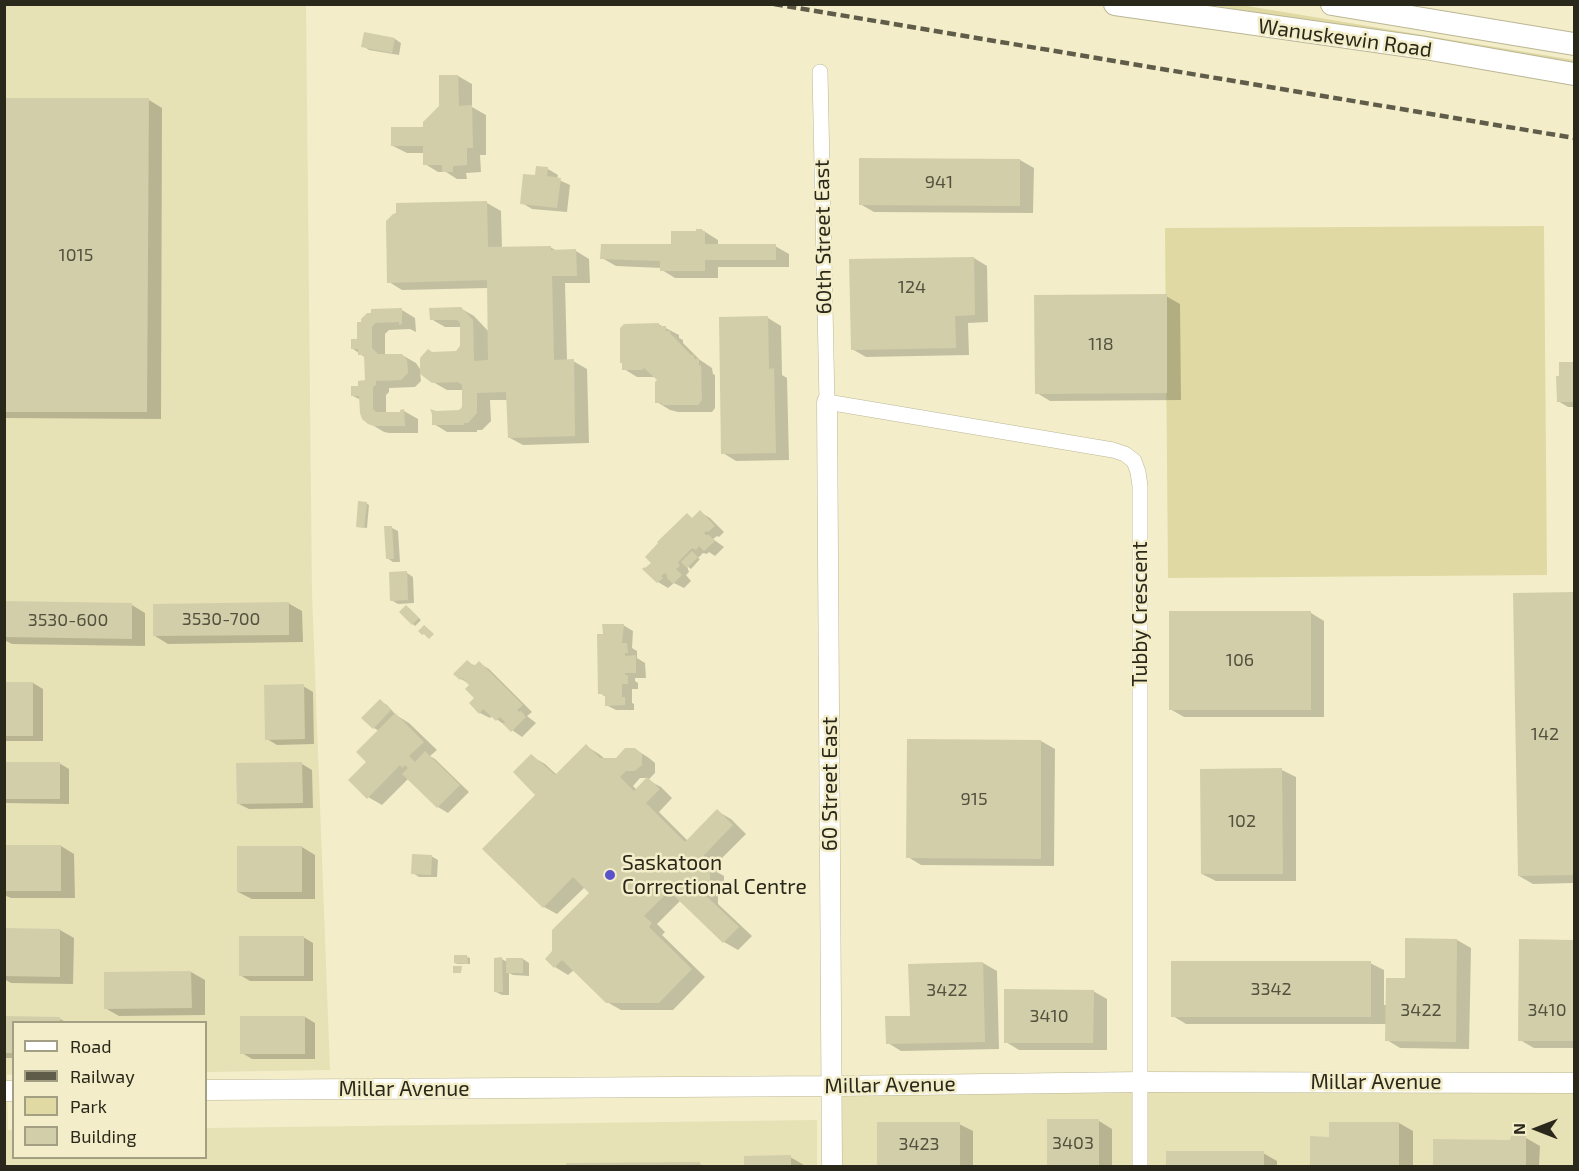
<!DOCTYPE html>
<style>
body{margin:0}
#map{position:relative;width:1579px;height:1171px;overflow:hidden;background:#f3eec9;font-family:"Exo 2",sans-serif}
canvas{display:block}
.frame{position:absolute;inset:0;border:6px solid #2a281b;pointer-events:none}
.legend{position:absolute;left:12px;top:1021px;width:195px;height:138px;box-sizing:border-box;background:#f3eec9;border:2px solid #a39f83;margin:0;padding:8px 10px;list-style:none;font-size:18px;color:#2a281b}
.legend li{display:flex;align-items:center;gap:12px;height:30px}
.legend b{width:30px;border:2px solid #a39f83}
.north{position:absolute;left:1507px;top:1099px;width:60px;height:60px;-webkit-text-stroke:4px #f3eec9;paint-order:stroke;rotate:270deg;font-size:16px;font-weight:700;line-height:24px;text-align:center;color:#2a281b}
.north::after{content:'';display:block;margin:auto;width:21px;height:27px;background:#2a281b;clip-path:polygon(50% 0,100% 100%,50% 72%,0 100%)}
</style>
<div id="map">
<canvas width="1579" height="1171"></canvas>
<div class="frame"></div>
<ul class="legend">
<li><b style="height:8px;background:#fff"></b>Road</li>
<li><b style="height:8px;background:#5f5c49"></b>Railway</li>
<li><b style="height:16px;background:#e0d9a3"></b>Park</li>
<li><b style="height:16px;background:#d2ceaa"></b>Building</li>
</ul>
<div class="north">N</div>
</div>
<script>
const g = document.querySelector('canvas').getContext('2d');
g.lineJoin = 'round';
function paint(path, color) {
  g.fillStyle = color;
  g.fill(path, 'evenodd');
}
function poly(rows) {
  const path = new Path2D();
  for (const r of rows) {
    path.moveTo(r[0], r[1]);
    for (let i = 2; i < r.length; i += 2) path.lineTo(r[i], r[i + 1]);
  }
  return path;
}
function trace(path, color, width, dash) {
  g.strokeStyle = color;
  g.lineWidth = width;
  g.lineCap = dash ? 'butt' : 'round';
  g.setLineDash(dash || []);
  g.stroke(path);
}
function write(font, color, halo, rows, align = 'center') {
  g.font = font + ' "Exo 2",sans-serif';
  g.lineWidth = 5;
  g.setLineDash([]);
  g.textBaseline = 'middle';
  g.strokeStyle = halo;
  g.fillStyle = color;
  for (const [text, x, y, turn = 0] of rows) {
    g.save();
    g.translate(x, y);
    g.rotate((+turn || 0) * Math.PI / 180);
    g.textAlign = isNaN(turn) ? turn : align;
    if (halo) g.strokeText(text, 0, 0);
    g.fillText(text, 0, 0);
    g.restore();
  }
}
const built = poly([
 [5,5,306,5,312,593,330,1070,206,1072,206,1022,14,1022,13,1074,7,1075,8,1130,13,1130,14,1158,206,1158,206,1128,817,1120,817,1166,5,1166],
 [1574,1083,1574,1166,832,1166,832,1086]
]);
const green = poly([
 [1210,5,1241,5,1574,60,1574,66],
 [1544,226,1547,575,1168,578,1165,228]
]);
const shadow = poly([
 [395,39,401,43,399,55,369,50,363,46],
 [458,76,472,84,472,107,486,115,486,155,480,155,481,172,466,173,467,179,457,179,446,172,438,172,425,164,424,153,407,153,393,146,425,128,441,107],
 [4,99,149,100,162,108,161,419,4,418],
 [1020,160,1034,168,1033,213,874,212,860,204],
 [548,169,558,175,557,179,570,185,567,212,532,209,522,203,536,177],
 [487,203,501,211,502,249,550,247,557,251,576,251,589,259,590,283,565,283,567,361,573,361,587,369,589,443,523,445,510,438,508,400,490,400,491,421,482,430,477,430,477,432,447,432,434,424,459,412,464,408,463,390,447,390,433,382,420,372,421,381,415,387,389,388,389,392,386,395,386,413,402,413,404,411,418,419,418,433,389,433,384,432,369,423,361,400,353,396,366,382,366,358,353,349,358,340,358,324,402,310,415,318,416,332,410,329,389,330,385,334,385,355,402,355,416,363,422,372,434,354,457,353,461,347,462,327,445,327,431,319,460,308,474,316,489,332,488,288,402,290,389,282],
 [702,230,718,240,718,246,775,246,789,254,789,267,718,267,718,278,675,278,662,270,662,268,616,266,602,258,672,245],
 [974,258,987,266,988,322,968,323,969,355,866,357,852,349],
 [1166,296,1180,304,1181,400,1050,401,1037,393],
 [768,318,781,326,782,375,787,378,789,460,736,461,723,453],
 [658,324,679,335,679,338,683,340,683,343,700,360,712,368,713,374,715,375,715,408,712,412,678,412,670,410,657,402,659,380,656,377,637,377,624,369],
 [1560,364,1574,364,1574,407,1568,407,1558,401,1561,378],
 [366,503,369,505,367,528,360,527],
 [700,512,710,518,724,532,719,537,717,536,713,539,724,547,715,556,709,552,707,554,703,553,698,558,700,559,691,569,687,566,689,572,686,575,691,581,684,588,674,583,668,588,658,582,646,570],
 [392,528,398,531,400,562,393,562,387,558],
 [407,573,413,577,414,603,398,604,391,600],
 [1574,594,1574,883,1533,884,1519,876,1514,595],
 [4,603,132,605,145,613,145,646,12,644,4,640],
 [288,603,302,611,303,642,168,644,155,636],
 [409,608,421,620,415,626,401,612],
 [1311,613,1324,621,1324,717,1184,717,1170,709],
 [623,625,633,631,632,648,637,651,637,658,645,663,646,678,635,678,635,681,638,683,638,689,632,689,632,703,634,704,634,710,616,710,606,705,606,697,600,693,604,635],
 [467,662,476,666,479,663,489,669,532,712,527,716,536,723,522,737,492,716,490,718,480,713,471,685,461,679,456,674],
 [4,683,33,683,43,689,43,741,4,741],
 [303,686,313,692,314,744,277,745,267,739],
 [380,701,387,705,396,715,409,723,437,750,430,756,435,759,469,792,448,813,438,807,409,778,382,805,368,797,368,762,379,731,374,728],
 [1041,741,1055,749,1054,866,921,865,908,857],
 [586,746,599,754,605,759,617,759,635,749,649,758,655,763,655,773,648,780,661,787,672,798,659,812,688,841,717,811,731,819,746,834,717,863,717,872,724,876,724,889,718,890,718,904,752,936,738,950,724,942,681,900,657,924,665,932,662,935,705,977,673,1010,621,1010,607,1002,574,970,568,975,555,967,591,893,585,887,557,914,544,907,537,795,531,756,545,764,557,775],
 [640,778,648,778,637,790,633,786],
 [4,763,59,763,69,769,69,804,4,803],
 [302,764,312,770,313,808,249,809,239,804],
 [1282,770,1296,777,1296,881,1216,881,1202,874],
 [4,846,61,846,74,854,75,898,11,898,4,895],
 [302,847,315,855,315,899,252,899,238,892],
 [431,856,438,860,437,877,419,877,413,873],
 [4,930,60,930,74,938,73,984,11,983,4,979],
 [303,937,313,943,313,981,250,981,240,975],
 [1457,940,1471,948,1469,1049,1400,1048,1387,1040,1387,1024,1186,1024,1173,1016,1370,963,1384,970,1384,1005,1387,1005,1406,980],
 [1520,941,1574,942,1574,1048,1534,1048,1520,1040],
 [467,957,470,958,470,964,458,964,455,963],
 [495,959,502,959,507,962,523,959,529,963,529,976,513,975,509,973,509,995,502,995,496,992],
 [983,963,997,971,999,1049,901,1051,888,1043,911,1017],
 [191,972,205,980,205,1015,119,1016,105,1008,105,973],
 [1093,991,1107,999,1107,1050,1019,1050,1006,1042],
 [305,1017,315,1023,315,1059,252,1059,242,1053],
 [4,1018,60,1019,66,1022,14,1022,14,1058,4,1058],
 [1049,1120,1099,1121,1112,1129,1112,1166,1048,1166],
 [1399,1123,1413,1131,1413,1166,1312,1166,1312,1138,1331,1138],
 [879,1124,959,1124,973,1131,973,1166,879,1166],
 [1526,1138,1540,1146,1539,1166,1434,1166,1434,1141,1512,1141],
 [1168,1153,1263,1153,1277,1161,1277,1166,1167,1166],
 [746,1157,790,1157,804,1165,804,1166,746,1166],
 [568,1164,699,1164,704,1166,568,1166]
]);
const building = poly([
 [364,32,395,38,392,53,361,47],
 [439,75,458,75,459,106,472,105,473,148,467,148,467,165,453,166,453,172,442,172,442,165,423,165,423,146,391,146,391,127,423,127,423,122,439,106],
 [5,98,149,98,147,412,5,412],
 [859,158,1020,159,1020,206,859,205],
 [536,166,548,167,547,176,561,178,557,208,520,204,523,174,535,175],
 [487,201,488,247,551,246,551,250,576,249,577,276,552,276,554,360,574,359,575,436,508,438,506,392,477,393,477,413,468,423,464,423,464,425,432,425,432,414,430,409,436,411,459,410,462,407,462,385,458,382,432,383,420,374,420,358,428,349,432,352,456,351,460,346,460,323,457,320,430,320,429,308,461,307,473,320,474,361,488,360,487,280,387,283,386,221,393,214,396,213,396,203],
 [696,229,702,229,702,231,705,231,705,244,776,244,776,260,705,260,705,271,660,271,660,261,600,259,601,244,671,244,671,231,696,231],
 [974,257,975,315,955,316,956,348,851,350,849,259],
 [1167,294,1167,393,1035,394,1034,295],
 [402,308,402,324,399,325,399,322,375,323,372,327,372,348,378,354,402,354,407,360,408,373,401,380,376,381,376,385,373,387,373,409,376,412,400,412,400,410,404,409,405,426,374,426,368,424,362,419,360,413,359,396,351,396,351,386,358,386,358,381,365,380,364,355,358,355,358,349,351,349,351,339,357,339,357,322,361,322,361,319,367,313,371,313,371,309],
 [768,316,769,369,774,368,776,453,721,454,719,317],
 [659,323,659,326,666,326,666,331,670,331,670,333,691,355,694,355,694,359,699,358,699,366,701,365,702,400,698,405,662,405,662,403,655,403,655,382,657,380,644,368,642,370,622,370,622,363,620,363,620,328,624,324],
 [1559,362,1574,362,1574,402,1557,402,1556,376,1559,376],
 [358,501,367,502,364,528,356,527],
 [700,510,715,526,708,532,706,531,704,533,706,535,709,535,715,541,704,551,699,546,696,550,692,548,678,562,680,566,676,569,682,575,673,584,667,578,667,575,665,573,661,576,663,578,657,583,642,569,644,567,645,568,651,563,645,557,658,543,657,542,687,513,692,518],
 [384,526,392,526,394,559,386,559],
 [692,551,698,557,687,568,681,562],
 [407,571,408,600,390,601,389,572],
 [1574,592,1574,875,1518,876,1513,593],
 [4,601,132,603,132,639,4,637],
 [289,602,289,635,153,636,153,604],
 [406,605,419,618,412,625,399,612],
 [1169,611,1311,611,1311,710,1169,710],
 [602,624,624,624,622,643,627,643,628,653,625,653,625,656,636,655,636,673,625,673,625,675,628,675,628,684,622,684,622,697,625,697,625,705,605,706,605,696,603,696,603,694,598,694,597,634,603,634],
 [424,625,434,634,429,639,424,634,422,635,418,631],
 [467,660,474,666,479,661,523,705,517,710,519,712,521,711,526,717,511,732,503,724,505,722,500,717,496,721,483,709,479,714,469,703,474,698,465,689,469,685,462,678,460,680,453,674],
 [4,682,33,682,33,736,4,736],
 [304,684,305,739,265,740,264,685],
 [380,699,391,710,373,729,361,718],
 [395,713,424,742,409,756,415,762,425,751,460,785,437,808,402,774,408,768,405,765,402,768,400,765,367,799,348,780,366,762,356,752],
 [907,739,1041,740,1041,859,906,858],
 [586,744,600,758,616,758,625,748,635,748,642,754,642,765,635,771,626,771,620,777,634,791,647,777,660,789,646,803,685,842,717,809,733,825,704,855,704,867,710,866,710,882,704,882,705,895,739,927,723,943,669,891,644,916,652,923,649,927,692,969,659,1003,606,1003,562,960,554,968,545,959,552,951,552,930,589,893,573,877,543,908,482,849,535,795,513,772,531,754,555,775],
 [4,762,60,762,60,799,4,799],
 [302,762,303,803,237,804,236,763],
 [1282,768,1283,874,1201,874,1200,769],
 [4,845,61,845,61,891,4,891],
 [237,846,302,846,302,892,237,892],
 [412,854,432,855,431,875,411,874],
 [4,928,60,929,60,977,4,976],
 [239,936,304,936,304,976,239,976],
 [1405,938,1457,939,1456,1042,1385,1041,1386,978,1405,978],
 [1519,939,1573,940,1574,1041,1518,1041],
 [454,955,467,955,468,964,454,963],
 [502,957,503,992,494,992,494,958],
 [506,958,523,958,523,973,506,973],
 [1171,961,1371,961,1371,1017,1171,1017],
 [983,962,985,1042,886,1044,885,1016,910,1016,908,964],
 [453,966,462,966,461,973,453,973],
 [191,971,192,1008,104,1009,104,972],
 [1004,989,1094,990,1093,1043,1004,1043],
 [4,1016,60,1017,60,1022,14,1022,14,1053,4,1053],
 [240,1016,305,1016,305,1054,240,1054],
 [1047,1119,1099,1119,1099,1166,1047,1166],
 [877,1122,960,1122,960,1166,877,1166],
 [1329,1122,1399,1122,1399,1166,1310,1166,1310,1136,1329,1137],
 [1511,1136,1526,1136,1526,1166,1433,1166,1433,1139,1510,1140],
 [1166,1151,1264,1151,1264,1166,1166,1166],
 [791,1155,791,1166,744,1166,744,1156],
 [700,1162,700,1166,566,1166,566,1163]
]);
const minor = poly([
 [820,72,827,402,1113,450,1125,454,1134,461,1138,472,1140,486,1140,1166]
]);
const tertiary = poly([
 [827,402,832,1166],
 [206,1090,832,1086,1140,1082,1574,1083],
 [4,1091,14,1091]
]);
const secondary = poly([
 [1115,4,1425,48,1574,74],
 [1332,4,1574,44]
]);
const rail = poly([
 [774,4,1574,138]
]);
const markers = [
 [610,875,6,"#5a52ca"]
];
const numberNames = [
 ["941",939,182],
 ["1015",76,255],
 ["124",912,287],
 ["118",1101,344],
 ["3530-700",221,619],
 ["3530-600",68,620],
 ["106",1240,660],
 ["142",1545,734],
 ["915",974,799],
 ["102",1242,821],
 ["3342",1271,989],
 ["3422",947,990],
 ["3422",1421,1010],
 ["3410",1547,1010],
 ["3410",1049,1016],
 ["3403",1073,1143],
 ["3423",919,1144]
];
const streetNames = [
 ["Wanuskewin Road",1345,38,8],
 ["60th Street East",823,237,-91],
 ["Tubby Crescent",1140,614,-90],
 ["60 Street East",830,784,-90],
 ["Millar Avenue",1376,1082],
 ["Millar Avenue",890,1085,-1],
 ["Millar Avenue",404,1089]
];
const poiNames = [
 ["Saskatoon",622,863],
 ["Correctional Centre",622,887]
];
paint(built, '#e7e1b6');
paint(green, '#e0d9a3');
paint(shadow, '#0003');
paint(building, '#d2ceaa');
trace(minor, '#bbb694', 16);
trace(tertiary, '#bbb694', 21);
trace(secondary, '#bbb694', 24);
trace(minor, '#fff', 15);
trace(tertiary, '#fff', 20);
trace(secondary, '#fff', 22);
trace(rail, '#5f5c49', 4.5, [9, 4.5]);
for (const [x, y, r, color] of markers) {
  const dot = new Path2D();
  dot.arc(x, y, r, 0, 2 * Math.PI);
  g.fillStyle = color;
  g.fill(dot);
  trace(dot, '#f3eec9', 2);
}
write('18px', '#54523f', null, numberNames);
write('21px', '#2a281b', '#f3eec9', streetNames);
write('21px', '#2a281b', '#f3eec9', poiNames, 'left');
</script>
